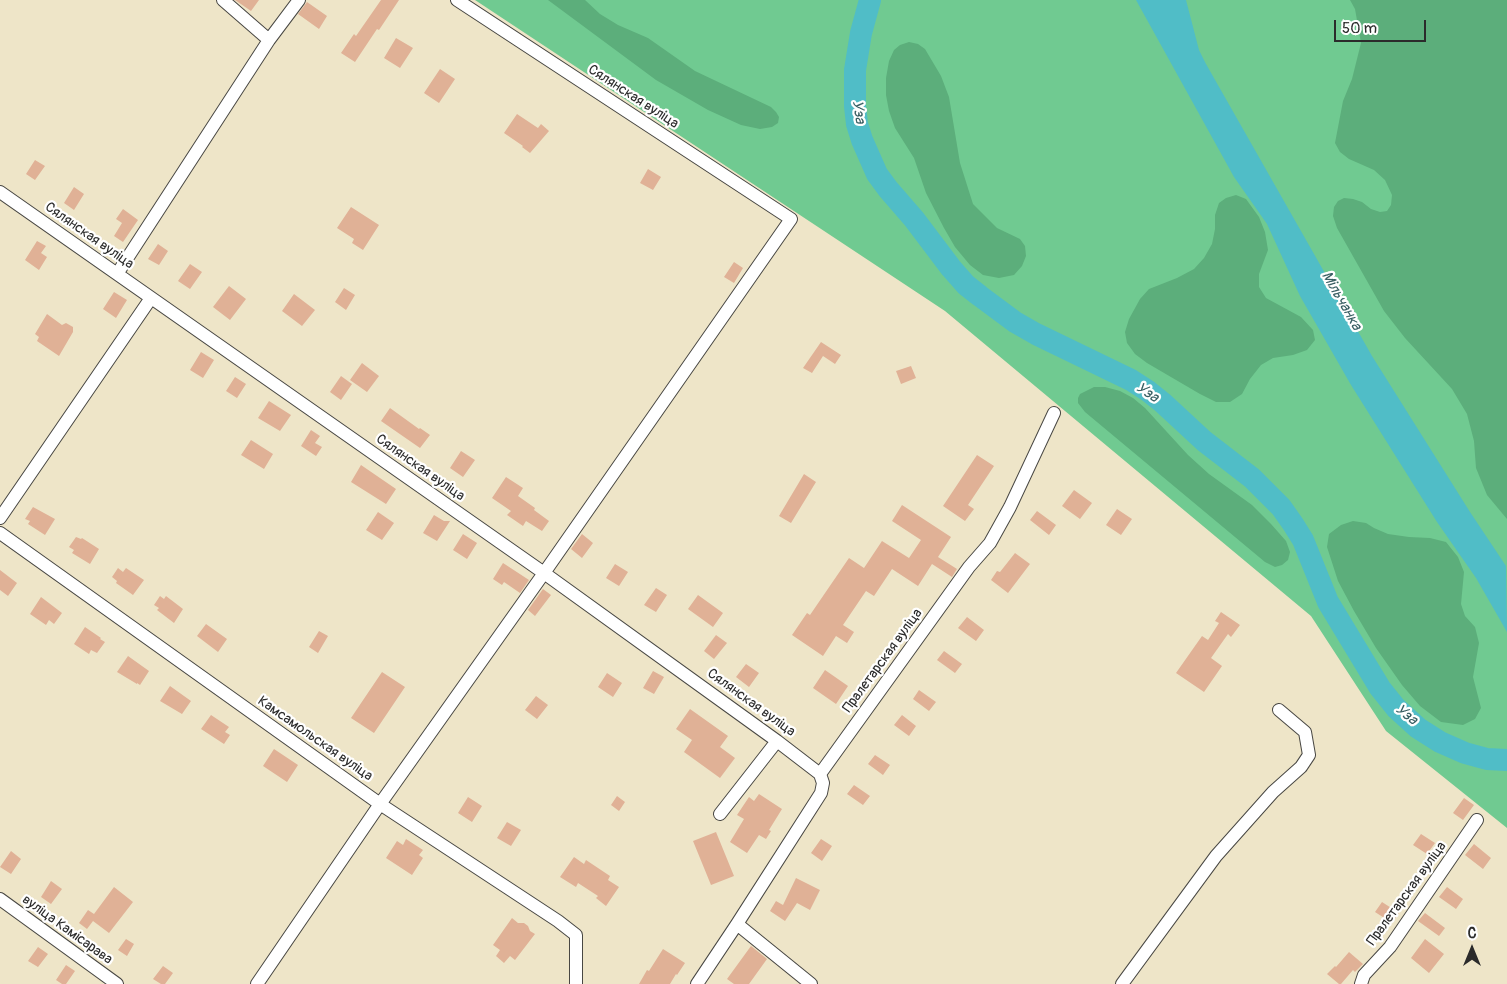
<!DOCTYPE html>
<meta charset="utf-8">
<style>
body{margin:0}
#map{position:relative;width:1507px;height:984px;overflow:hidden;background:#eee5c8;font-family:Pangolin,sans-serif}
canvas{display:block}
.north{position:absolute;left:1447px;top:924px;width:50px;height:50px;-webkit-text-stroke:4px #fff;paint-order:stroke;rotate:0deg;font-size:14px;font-weight:700;line-height:20px;text-align:center;color:#2b2b2b}
.north::after{content:'';display:block;margin:auto;width:18px;height:22px;background:#2b2b2b;clip-path:polygon(50% 0,100% 100%,50% 72%,0 100%)}
.scale{position:absolute;left:1334px;top:20px;width:92px;height:22px;box-sizing:border-box;border:2px solid #2b2b2b;border-top:0;padding-left:6px;font-size:15px;line-height:18px;white-space:nowrap;color:#2b2b2b;-webkit-text-stroke:4px #fff;paint-order:stroke}
</style>
<div id="map">
<canvas width="1507" height="984"></canvas>
<div class="north">С</div>
<div class="scale">50 m</div>
</div>
<script>
const g = document.querySelector('canvas').getContext('2d');
g.lineJoin = 'round';
function paint(path, color) {
  g.fillStyle = color;
  g.fill(path, 'evenodd');
}
function poly(rows) {
  const path = new Path2D();
  for (const r of rows) {
    path.moveTo(r[0], r[1]);
    for (let i = 2; i < r.length; i += 2) path.lineTo(r[i], r[i + 1]);
  }
  return path;
}
function trace(path, color, width, dash) {
  g.strokeStyle = color;
  g.lineWidth = width;
  g.lineCap = dash ? 'butt' : 'round';
  g.setLineDash(dash || []);
  g.stroke(path);
}
function write(font, color, halo, rows, align = 'center') {
  g.font = font + ' Pangolin,sans-serif';
  g.lineWidth = 4.5;
  g.setLineDash([]);
  g.textBaseline = 'middle';
  g.strokeStyle = halo;
  g.fillStyle = color;
  for (const [text, x, y, turn = 0] of rows) {
    g.save();
    g.translate(x, y);
    g.rotate((+turn || 0) * Math.PI / 180);
    g.textAlign = isNaN(turn) ? turn : align;
    if (halo) g.strokeText(text, 0, 0);
    g.fillText(text, 0, 0);
    g.restore();
  }
}
const green = poly([
 [475,0,861,0,851,39,846,75,847,108,851,127,856,144,871,178,881,193,935,261,962,292,973,280,925,221,892,183,879,161,870,139,864,119,863,98,863,79,868,36,879,0,1507,0,1507,828,1386,731,1311,616,945,311]
]);
const forest = poly([
 [548,0,585,0,600,14,618,25,648,38,695,71,771,107,776,112,779,117,778,123,772,127,760,129,741,125,708,110,656,80],
 [1350,0,1507,0,1507,519,1487,495,1476,468,1474,441,1467,414,1452,389,1405,338,1384,311,1337,228,1333,216,1334,207,1338,201,1344,198,1353,199,1362,202,1371,209,1380,212,1387,211,1391,205,1392,195,1385,180,1374,170,1349,159,1340,152,1335,143,1343,101,1352,79,1361,43,1355,9],
 [909,42,918,44,925,49,941,76,949,97,960,163,973,204,997,228,1020,239,1025,246,1026,256,1022,266,1014,275,999,278,983,275,970,265,955,247,944,228,926,193,914,158,895,128,889,111,886,95,886,78,889,61,894,50,900,45],
 [1236,195,1246,199,1259,217,1265,232,1268,250,1259,274,1259,287,1266,298,1301,317,1313,330,1315,340,1307,350,1293,355,1273,358,1261,365,1250,379,1242,394,1230,402,1216,402,1200,394,1147,363,1135,354,1127,343,1125,332,1129,319,1140,299,1149,289,1177,278,1194,269,1204,258,1212,244,1215,229,1215,215,1219,203,1226,198],
 [1094,387,1105,387,1120,391,1133,398,1145,408,1188,455,1209,474,1252,505,1271,524,1286,541,1290,552,1288,560,1282,565,1275,567,1265,562,1085,412,1078,403,1078,398,1080,394],
 [1353,521,1366,523,1374,528,1388,534,1409,537,1430,538,1446,542,1458,557,1464,572,1461,604,1465,616,1475,627,1479,643,1473,677,1481,708,1475,719,1463,725,1441,722,1420,706,1402,685,1376,648,1354,611,1338,581,1327,547,1329,534,1341,525]
]);
const water = poly([
 [1136,0,1186,0,1199,50,1206,64,1372,356,1470,512,1506,566,1507,632,1476,578,1437,522,1351,385,1300,296,1267,224,1234,177]
]);
const river = poly([
 [870,0,861,33,855,70,855,106,857,124,862,140,877,174,888,189,914,219,951,268,966,285,980,296,1015,322,1036,334,1131,380,1148,391,1163,403,1204,441,1252,478,1281,507,1293,524,1303,540,1328,602,1380,688,1396,708,1418,728,1440,742,1465,753,1487,759,1507,760]
]);
const building = poly([
 [235,0,259,0,251,11],
 [381,0,399,0,379,30,377,29,355,62,341,53,354,34,356,36],
 [307,2,327,16,319,29,298,14],
 [396,38,413,48,400,68,384,58],
 [440,69,455,79,439,103,424,93],
 [517,114,538,128,541,124,549,131,530,153,522,147,523,146,504,133],
 [35,160,45,166,35,180,26,174],
 [648,169,661,177,653,190,640,183],
 [74,187,84,194,74,210,64,203],
 [351,207,379,225,363,250,352,243,354,239,337,228],
 [123,209,138,220,123,242,114,236,122,223,116,219],
 [37,241,46,246,41,253,47,257,39,270,25,260],
 [158,244,168,251,159,265,148,259],
 [734,262,743,268,734,283,724,277],
 [190,264,202,272,190,289,178,281],
 [229,286,246,299,230,320,213,307],
 [344,288,355,295,346,310,335,302],
 [114,292,127,300,116,318,103,309],
 [294,294,315,310,302,326,282,311],
 [47,314,62,325,66,323,73,327,73,332,59,356,37,341,39,337,35,334],
 [821,342,841,355,835,364,823,356,812,373,803,368],
 [201,352,214,360,203,378,190,370],
 [362,363,379,376,367,392,350,380],
 [911,366,916,378,901,384,896,371],
 [341,376,352,384,341,400,330,392],
 [235,377,246,384,237,398,226,391],
 [269,401,291,415,280,431,258,418],
 [390,408,419,429,420,428,430,435,420,448,381,421],
 [311,430,320,436,315,443,322,447,316,456,301,446],
 [251,440,273,454,264,469,241,455],
 [461,451,475,460,463,477,450,468],
 [977,455,994,466,968,505,974,509,965,521,943,506],
 [361,465,396,489,386,504,351,482],
 [804,474,816,482,791,523,779,516],
 [506,477,523,488,518,496,535,508,534,510,549,521,542,531,526,521,523,526,507,515,511,511,492,498],
 [1074,490,1092,503,1080,519,1062,506],
 [902,505,951,537,938,557,957,569,952,577,932,564,918,586,892,569,874,596,866,591,843,625,854,632,847,643,836,636,823,656,792,635,807,613,810,615,849,558,864,568,882,541,909,558,921,540,892,521],
 [33,507,55,519,45,535,28,524,30,521,25,519],
 [1117,509,1132,519,1121,535,1106,525],
 [1037,511,1056,525,1049,535,1030,520],
 [378,512,394,523,382,540,366,530],
 [434,515,444,521,450,521,437,541,423,533],
 [463,534,477,543,467,559,453,550],
 [582,534,593,543,582,558,571,549],
 [76,537,81,539,82,538,99,549,90,564,72,553,74,550,69,547],
 [1015,553,1030,564,1008,593,991,580,997,571,1000,572],
 [503,563,529,580,520,593,504,582,502,585,493,579],
 [615,564,628,572,619,586,606,578],
 [118,568,123,572,126,568,144,580,133,595,116,583,117,581,112,577],
 [0,570,17,583,8,596,0,590],
 [656,588,667,595,656,612,644,605],
 [543,589,551,595,535,616,528,610],
 [698,595,723,613,713,627,688,609],
 [160,596,164,599,166,596,183,609,174,623,157,610,159,608,154,605],
 [41,597,62,613,54,624,49,620,46,625,30,614],
 [1221,612,1240,625,1231,637,1228,634,1211,658,1222,666,1204,692,1176,673,1202,636,1208,640,1219,623,1215,621],
 [967,617,984,630,976,641,958,628],
 [206,624,227,639,218,652,197,636],
 [85,627,101,638,100,639,105,642,97,653,91,650,89,654,74,644],
 [319,631,328,636,318,653,309,647],
 [716,635,727,643,714,659,704,651],
 [944,651,962,664,955,673,937,660],
 [128,656,149,671,140,685,137,683,137,684,117,672],
 [746,664,759,673,749,687,736,677],
 [825,670,848,686,836,704,813,688],
 [653,671,664,677,654,694,643,688],
 [382,672,405,687,374,733,351,718],
 [607,673,622,683,613,697,598,687],
 [170,686,191,701,182,714,160,701],
 [919,690,936,702,929,711,913,699],
 [536,696,548,705,537,719,525,710],
 [690,709,728,736,720,747,735,758,720,778,684,752,692,740,676,729],
 [211,715,229,727,225,732,230,735,224,744,201,729],
 [902,715,916,726,909,736,894,725],
 [274,749,298,765,287,782,263,766],
 [875,755,890,765,883,775,868,764],
 [854,785,870,796,863,805,847,794],
 [759,794,782,809,769,830,771,831,766,839,759,835,747,853,730,842,744,819,737,815,749,797,754,801],
 [617,796,625,802,619,811,611,805],
 [468,797,482,806,472,822,458,813],
 [1464,798,1474,805,1463,820,1453,813],
 [507,822,521,830,511,846,497,838],
 [716,832,734,876,711,885,693,841],
 [1421,834,1435,843,1427,854,1413,845],
 [406,839,423,850,419,855,423,858,412,875,386,858,397,841,403,845],
 [821,839,832,846,822,861,811,853],
 [1474,844,1491,858,1483,869,1465,855],
 [11,851,21,859,11,874,0,867],
 [574,857,584,864,586,860,610,876,608,880,619,887,606,906,596,898,598,896,578,883,576,887,560,877],
 [796,878,820,890,810,910,797,903,785,921,770,911,776,901,783,905],
 [51,881,62,889,51,904,41,897],
 [114,887,133,902,109,933,93,921,87,929,79,923,88,910,94,914],
 [1447,887,1463,899,1456,909,1439,897],
 [1382,902,1399,913,1392,923,1375,912],
 [1425,913,1445,928,1439,936,1418,921],
 [512,918,518,923,524,923,528,926,530,931,535,934,515,960,510,956,504,963,496,956,500,950,493,945],
 [126,939,134,944,127,956,118,950],
 [1425,939,1444,954,1429,973,1411,958],
 [751,946,767,959,749,984,734,984,727,979],
 [38,947,48,954,38,967,28,961],
 [663,949,685,963,677,975,676,974,670,984,639,984,647,970,649,971],
 [1349,952,1363,964,1355,972,1353,970,1341,984,1339,984,1327,974,1335,966,1336,967],
 [66,965,75,971,66,984,62,984,56,980],
 [163,966,173,973,165,984,161,984,153,979]
]);
const minor = poly([
 [223,0,269,40],
 [0,192,544,573,777,741,820,774],
 [117,274,269,40,299,0],
 [0,518,151,298],
 [0,533,380,804,558,921,576,935,576,984],
 [820,774,969,567,990,543,1010,507,1054,413],
 [720,814,777,741],
 [0,899,117,984],
 [737,924,811,984],
 [257,984,380,804,544,573,791,219,457,0],
 [697,984,737,924,821,793,823,783,820,774],
 [1122,984,1216,856,1273,792,1301,767,1309,755,1305,732,1279,710],
 [1361,984,1364,975,1390,947,1477,820]
]);
const streetNames = [
 ["Сялянская вуліца",633,97,33],
 ["Сялянская вуліца",89,236,35],
 ["Сялянская вуліца",420,468,35],
 ["Пралетарская вуліца",883,661,-54],
 ["Сялянская вуліца",751,703,36],
 ["Камсамольская вуліца",315,739,35],
 ["Пралетарская вуліца",1407,894,-54],
 ["вуліца Камісарава",67,930,36]
];
const waterNames = [
 ["Уза",858,112,82],
 ["Мільчанка",1341,301,60],
 ["Уза",1147,393,34],
 ["Уза",1406,715,40]
];
paint(green, '#70ca91');
paint(forest, '#5cae7b');
paint(water, '#50bdc7');
trace(river, '#50bdc7', 22);
paint(building, '#e0b196');
trace(minor, '#484743', 14);
trace(minor, '#fff', 12);
write('14px', '#2b2b2b', '#fff', streetNames);
write('italic 15px', '#385e62', '#fff', waterNames);
</script>
